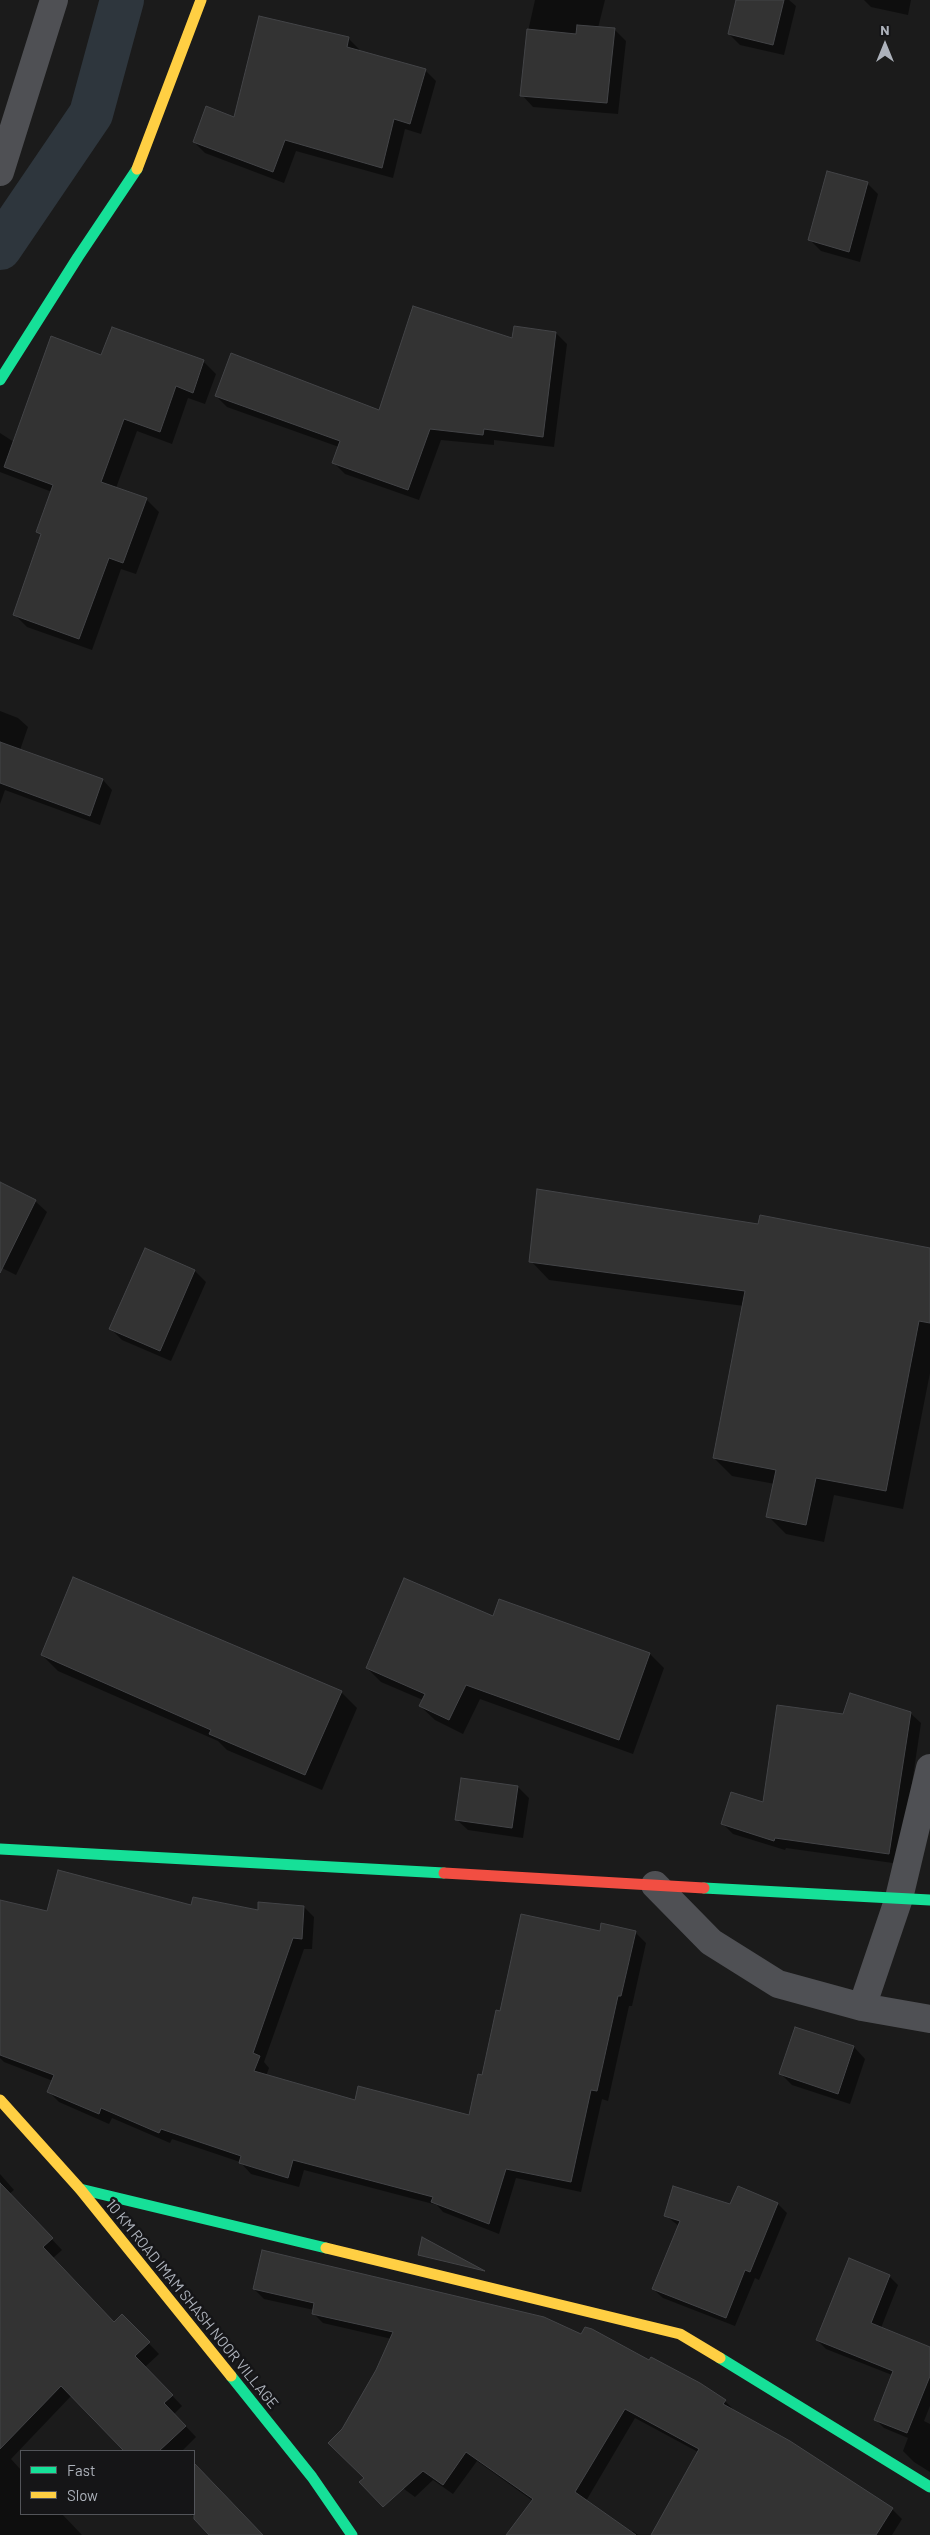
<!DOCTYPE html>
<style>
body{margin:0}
#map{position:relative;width:930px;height:2535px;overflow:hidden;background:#1b1b1b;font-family:Barlow,sans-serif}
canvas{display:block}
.legend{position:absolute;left:20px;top:2450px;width:175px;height:65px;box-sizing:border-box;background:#151517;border:1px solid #525459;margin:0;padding:6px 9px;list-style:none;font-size:15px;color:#adb2bb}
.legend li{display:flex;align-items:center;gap:10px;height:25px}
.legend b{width:25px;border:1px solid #525459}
.north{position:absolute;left:860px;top:20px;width:50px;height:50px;-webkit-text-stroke:4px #151517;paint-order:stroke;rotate:0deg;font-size:14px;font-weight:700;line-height:20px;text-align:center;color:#adb2bb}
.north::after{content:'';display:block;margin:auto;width:18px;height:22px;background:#adb2bb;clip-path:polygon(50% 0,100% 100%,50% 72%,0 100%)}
</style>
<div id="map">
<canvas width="930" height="2535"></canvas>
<ul class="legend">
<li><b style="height:6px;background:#16e098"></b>Fast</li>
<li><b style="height:6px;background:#ffcf43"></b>Slow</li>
</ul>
<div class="north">N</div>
</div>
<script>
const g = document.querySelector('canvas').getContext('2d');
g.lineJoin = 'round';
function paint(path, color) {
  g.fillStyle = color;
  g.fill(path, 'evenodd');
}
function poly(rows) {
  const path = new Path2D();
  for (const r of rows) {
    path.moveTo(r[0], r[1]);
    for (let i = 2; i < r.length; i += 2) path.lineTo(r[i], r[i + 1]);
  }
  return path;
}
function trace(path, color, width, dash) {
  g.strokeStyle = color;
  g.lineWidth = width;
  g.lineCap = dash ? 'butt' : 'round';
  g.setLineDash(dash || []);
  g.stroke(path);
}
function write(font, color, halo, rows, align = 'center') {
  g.font = font + ' Barlow,sans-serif';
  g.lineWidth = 5;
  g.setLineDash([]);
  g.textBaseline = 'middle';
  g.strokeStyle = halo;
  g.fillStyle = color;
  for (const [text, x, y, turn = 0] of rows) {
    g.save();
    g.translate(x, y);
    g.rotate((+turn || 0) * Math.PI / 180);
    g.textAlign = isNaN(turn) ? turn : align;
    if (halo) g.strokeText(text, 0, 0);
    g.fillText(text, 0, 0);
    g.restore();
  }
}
const shadow = poly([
 [535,0,605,0,598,28,614,29,626,41,618,114,533,107,522,95,529,27],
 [737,0,789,0,796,6,784,55,740,45,729,34],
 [864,0,911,0,908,15,871,7],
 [348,38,359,49,359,52,425,70,436,81,421,134,405,129,393,178,296,151,284,183,205,153,194,142,235,118],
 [867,183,878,194,860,262,821,251,810,240],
 [556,333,567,344,554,447,494,440,494,445,441,440,419,500,345,474,334,463,339,447,227,407,216,396,380,411],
 [102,356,203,361,216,374,205,404,188,398,172,444,137,431,116,488,147,500,159,512,136,574,121,569,92,650,27,627,15,615,42,536,38,532,52,492,0,472,0,433,14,442],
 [0,711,18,718,28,727,20,750,103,780,112,790,100,825,5,790,0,804],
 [0,1184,35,1201,47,1212,16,1275,0,1267],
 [759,1226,930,1249,930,1373,903,1509,834,1495,824,1542,786,1534,768,1516,775,1484,732,1476,714,1458,744,1306,549,1280,531,1261],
 [146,1250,195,1271,206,1282,171,1361,122,1340,111,1329],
 [494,1618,650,1654,664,1668,633,1754,480,1699,463,1734,435,1720,420,1706,423,1700,381,1682,367,1668],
 [42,1655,341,1692,357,1708,322,1790,227,1750,218,1741,58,1671],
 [910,1713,921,1723,900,1864,786,1848,785,1850,733,1834,722,1823,764,1804,844,1716],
 [518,1787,529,1798,523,1838,468,1830,456,1819],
 [0,1902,48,1912,192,1907,259,1912,304,1907,314,1917,312,1949,304,1949,264,2062,269,2068,266,2076,356,2101,470,2117,501,2012,601,1932,635,1932,646,1943,632,2006,629,2006,608,2101,602,2099,581,2192,516,2178,499,2234,443,2212,437,2205,304,2170,299,2187,251,2174,240,2162,172,2139,170,2143,112,2118,109,2124,59,2102,48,2091,53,2081,4,2062,0,2058],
 [796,2028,854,2047,865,2059,850,2104,792,2085,780,2073],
 [0,2174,14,2190,9,2194,62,2250,53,2258,115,2323,122,2316,159,2354,145,2367,182,2406,174,2414,196,2437,182,2451,123,2451,124,2449,72,2395,11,2459,21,2470,21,2514,62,2514,82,2535,0,2535],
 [738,2188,778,2204,787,2213,759,2280,755,2278,735,2326,663,2298,653,2289,679,2226,666,2216,731,2205],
 [889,2276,898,2285,881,2328,930,2348,930,2406,924,2421,930,2424,930,2472,914,2462,903,2451,908,2438,884,2428,875,2419,892,2375,826,2349,817,2340],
 [254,2289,725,2401,735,2411,892,2509,902,2519,892,2535,652,2535,698,2452,635,2418,586,2501,631,2533,633,2531,638,2535,521,2535,533,2501,477,2461,453,2494,433,2480,415,2497,393,2481,343,2430,377,2371,392,2339,323,2323,313,2313,314,2310,264,2299],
 [194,2464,262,2535,211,2535,191,2514,194,2514]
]);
const canal = poly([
 [0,248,91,114,122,0]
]);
const building = poly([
 [736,0,784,0,773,45,728,34,736,0],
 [259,16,349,37,347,47,426,69,410,124,394,119,382,168,285,140,273,172,193,142,206,106,234,117,259,16],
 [577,25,615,28,607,103,520,96,527,29,576,34,577,25],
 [827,171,868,182,849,252,808,240,827,171],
 [413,306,512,338,514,326,556,332,543,437,484,429,483,435,430,429,408,490,332,463,340,441,215,396,231,353,379,410,413,306],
 [112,327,204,360,193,393,176,386,160,432,124,419,101,482,147,498,123,563,109,558,79,639,13,615,41,534,36,532,53,485,4,467,51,336,101,355,112,327],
 [0,742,103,779,90,816,0,783,0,742],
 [0,1182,36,1200,0,1273,0,1182],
 [537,1189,758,1224,760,1215,930,1248,930,1323,919,1321,886,1491,816,1478,806,1525,766,1517,776,1470,713,1458,745,1291,529,1262,537,1189],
 [145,1248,195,1270,160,1351,109,1329,145,1248],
 [73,1577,342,1691,305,1775,209,1734,211,1730,41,1655,73,1577],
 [404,1578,493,1616,499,1599,650,1653,619,1740,466,1685,449,1720,419,1706,425,1694,366,1668,404,1578],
 [850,1693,911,1712,889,1854,775,1838,774,1841,721,1824,731,1792,763,1802,777,1705,843,1714,850,1693],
 [461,1778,518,1786,512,1828,455,1820,461,1778],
 [58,1870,191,1905,193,1897,258,1910,258,1902,304,1906,302,1939,293,1938,253,2053,260,2056,254,2071,355,2100,358,2086,469,2115,478,2074,482,2075,496,2010,500,2011,521,1914,600,1931,601,1923,636,1931,621,1996,618,1996,597,2091,591,2090,571,2182,506,2169,489,2224,431,2202,433,2197,293,2160,288,2178,239,2163,241,2156,161,2129,159,2133,101,2108,99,2114,47,2092,54,2075,0,2055,0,1900,47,1911,58,1870],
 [795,2027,854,2046,838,2094,779,2074,795,2027],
 [0,2183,53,2238,43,2247,114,2322,122,2314,150,2342,135,2356,173,2395,164,2403,186,2426,159,2451,124,2451,61,2386,0,2449,0,2183],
 [673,2186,730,2204,738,2186,778,2203,750,2272,745,2270,726,2318,652,2289,680,2221,664,2216,673,2186],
 [422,2237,485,2271,418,2255,422,2237],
 [262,2250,544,2317,581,2334,585,2327,592,2329,649,2360,651,2357,700,2383,726,2400,723,2404,790,2441,893,2508,876,2535,651,2535,699,2449,625,2409,575,2492,636,2535,506,2535,533,2499,466,2452,443,2485,423,2471,383,2507,359,2482,364,2478,328,2443,342,2429,376,2370,393,2332,312,2314,314,2303,253,2289,262,2250],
 [849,2258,890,2275,871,2323,930,2347,930,2376,907,2433,874,2420,893,2371,816,2340,849,2258],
 [194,2463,263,2535,209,2535,194,2519,194,2463]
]);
const street = poly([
 [0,172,54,0],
 [655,1885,711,1942,778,1984,862,2007,930,2019],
 [862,2007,899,1898,930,1768]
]);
const fast = poly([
 [0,380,78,257,137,169],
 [0,1849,444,1873],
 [704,1888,930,1900],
 [80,2189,326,2248],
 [720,2358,930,2487],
 [231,2376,312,2477,352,2535]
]);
const slow = poly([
 [137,169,201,0],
 [0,2100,80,2189,231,2376],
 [326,2248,680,2334,720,2358]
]);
const jam = poly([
 [444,1873,704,1888]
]);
const streetNames = [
 ["10 KM ROAD IMAM SHASH NOOR VILLAGE",192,2304,51]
];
paint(shadow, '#0007');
trace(canal, '#2e363d', 44);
paint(building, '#333');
trace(building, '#434447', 1);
trace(street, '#4f5054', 28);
trace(fast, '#16e098', 11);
trace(slow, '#ffcf43', 11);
trace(jam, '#f24e42', 11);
write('15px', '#adb2bb', '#151517', streetNames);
</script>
